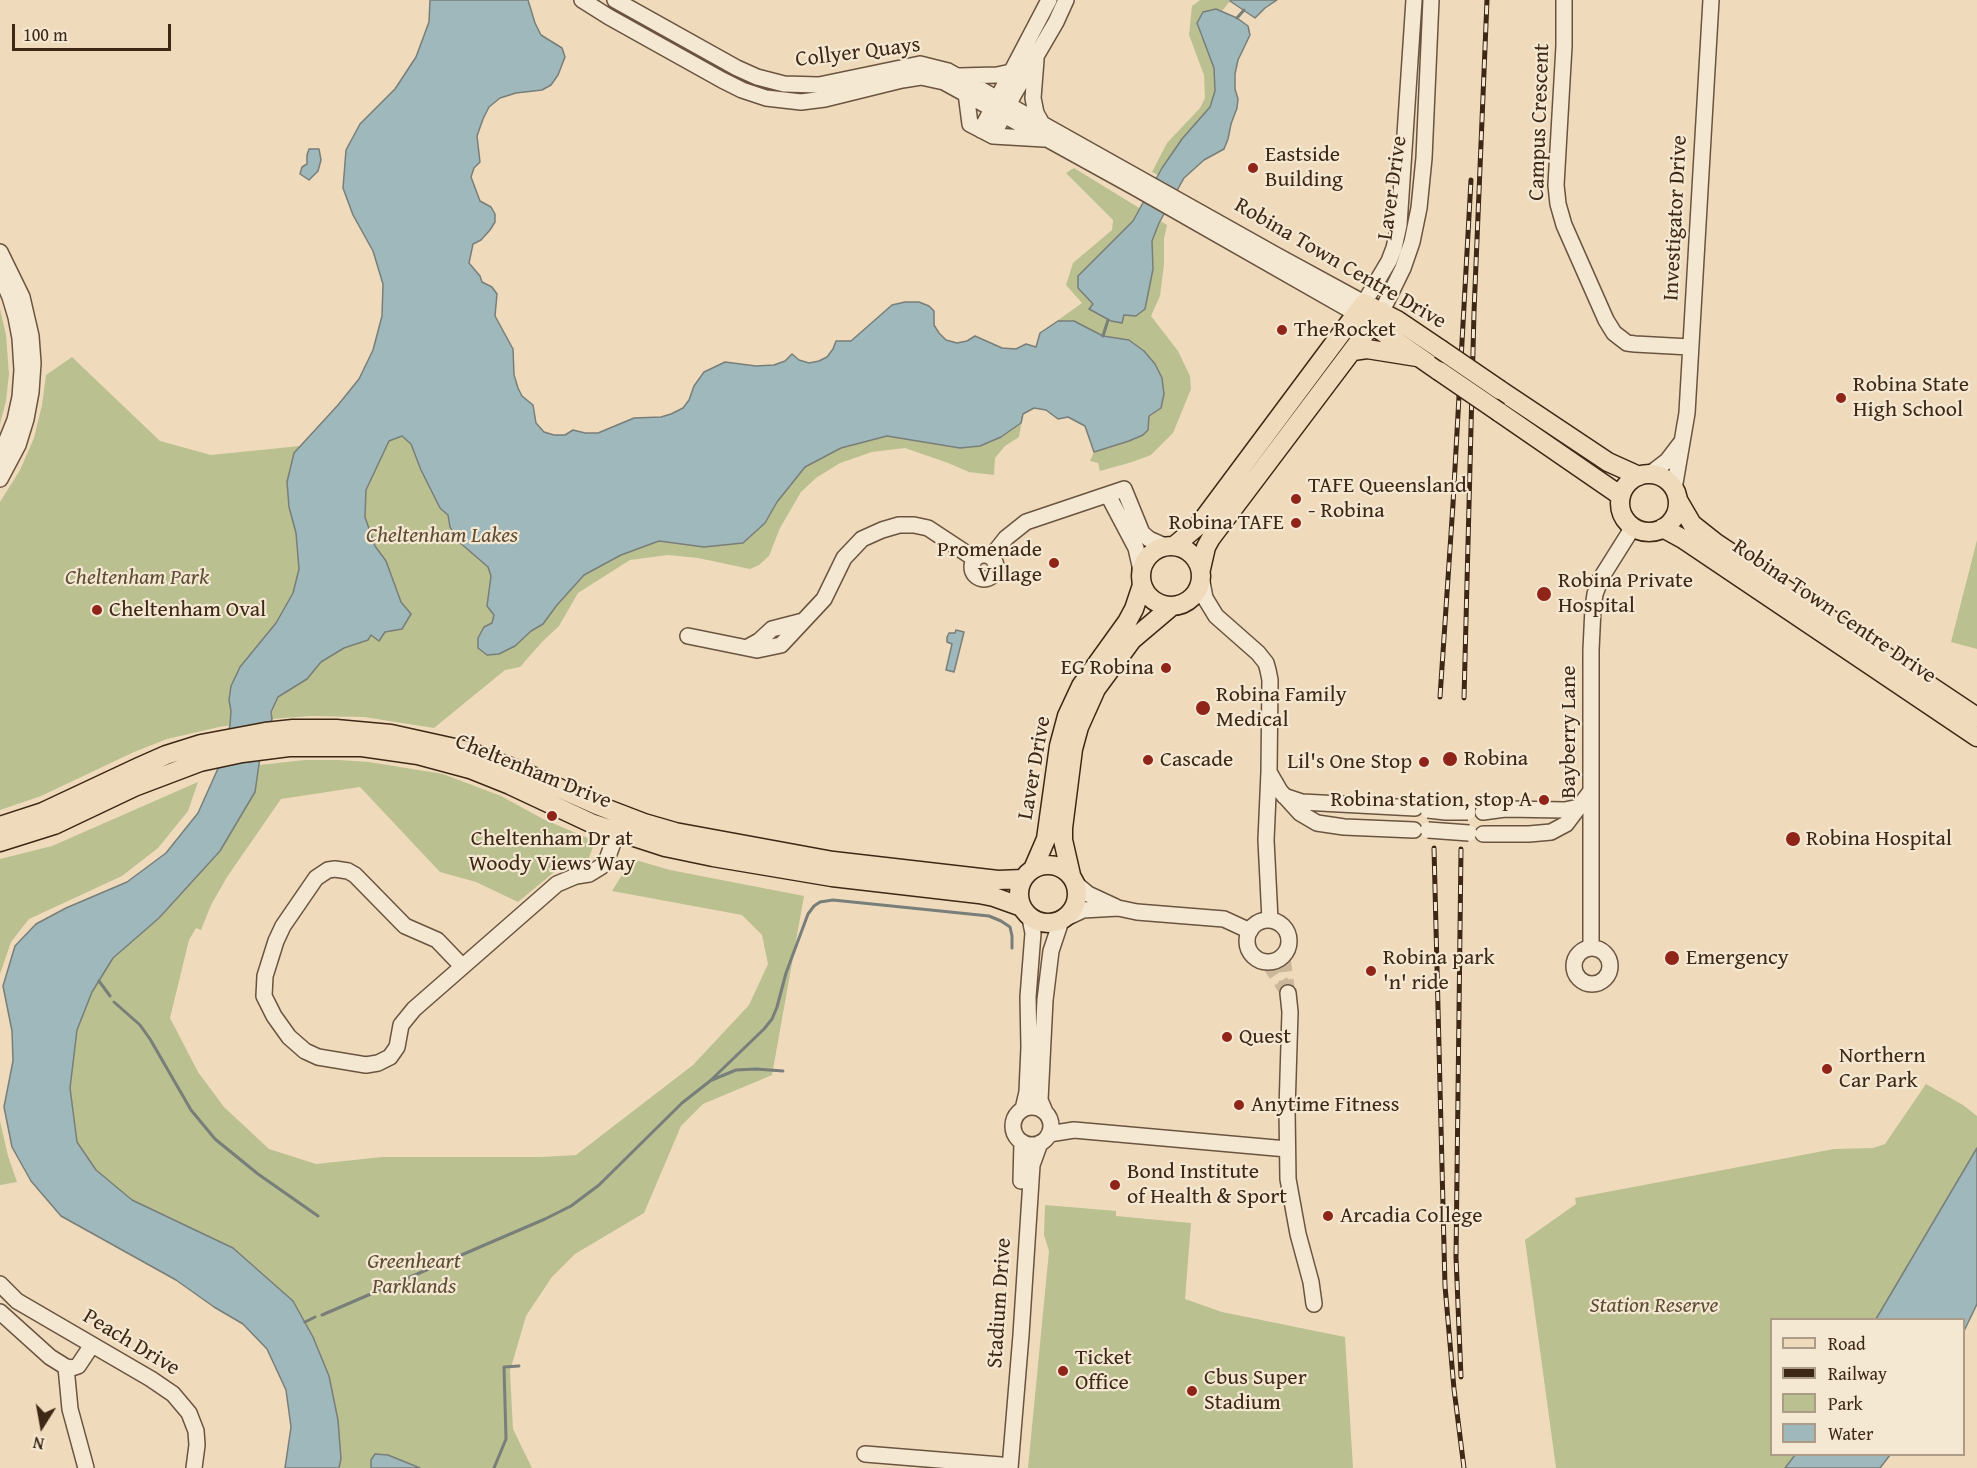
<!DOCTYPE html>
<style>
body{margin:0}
#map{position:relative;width:1977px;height:1468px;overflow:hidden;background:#efdbbc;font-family:"Gentium Book Plus",serif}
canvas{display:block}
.legend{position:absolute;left:1770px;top:1318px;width:195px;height:138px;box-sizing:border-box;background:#f5e8d3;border:2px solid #ab9b87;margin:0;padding:8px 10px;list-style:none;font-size:18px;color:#3d2715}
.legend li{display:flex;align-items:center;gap:12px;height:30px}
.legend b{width:30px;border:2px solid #ab9b87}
.north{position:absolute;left:12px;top:1396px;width:60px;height:60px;-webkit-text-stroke:4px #f5e8d3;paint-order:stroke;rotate:191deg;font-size:16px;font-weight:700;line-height:24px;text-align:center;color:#3d2715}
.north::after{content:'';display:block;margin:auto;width:21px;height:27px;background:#3d2715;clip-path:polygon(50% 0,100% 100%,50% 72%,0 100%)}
.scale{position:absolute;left:12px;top:24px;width:159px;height:27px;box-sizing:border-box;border:3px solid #3d2715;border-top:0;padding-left:8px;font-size:18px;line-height:21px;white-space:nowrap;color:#3d2715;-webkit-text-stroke:4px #f5e8d3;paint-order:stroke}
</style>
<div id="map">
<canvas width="1977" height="1468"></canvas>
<ul class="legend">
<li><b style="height:8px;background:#efdbbc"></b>Road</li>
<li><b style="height:8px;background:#3d2715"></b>Railway</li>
<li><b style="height:16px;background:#bac090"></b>Park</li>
<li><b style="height:16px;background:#9fb8bb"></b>Water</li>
</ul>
<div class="north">N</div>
<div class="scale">100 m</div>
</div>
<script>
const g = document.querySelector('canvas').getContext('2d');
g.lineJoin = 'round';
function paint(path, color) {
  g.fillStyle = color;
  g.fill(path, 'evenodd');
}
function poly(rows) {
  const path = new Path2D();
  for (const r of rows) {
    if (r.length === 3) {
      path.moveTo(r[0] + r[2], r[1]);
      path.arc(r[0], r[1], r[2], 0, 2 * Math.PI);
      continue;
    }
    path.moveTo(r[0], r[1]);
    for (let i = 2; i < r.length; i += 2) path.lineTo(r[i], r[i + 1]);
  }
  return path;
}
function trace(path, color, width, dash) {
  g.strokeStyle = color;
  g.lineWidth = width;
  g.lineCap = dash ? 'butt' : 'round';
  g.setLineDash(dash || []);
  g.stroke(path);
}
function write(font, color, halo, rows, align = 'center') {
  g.font = font + ' "Gentium Book Plus",serif';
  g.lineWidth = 4.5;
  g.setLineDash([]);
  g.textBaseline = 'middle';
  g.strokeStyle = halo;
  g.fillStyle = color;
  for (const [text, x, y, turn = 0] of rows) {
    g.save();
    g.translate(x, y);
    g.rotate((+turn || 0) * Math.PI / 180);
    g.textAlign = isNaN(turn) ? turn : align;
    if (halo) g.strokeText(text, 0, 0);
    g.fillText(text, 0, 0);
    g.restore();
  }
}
const green = poly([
 [430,0,528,0,535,23,541,35,562,48,565,57,558,75,551,85,542,90,516,93,500,98,489,107,483,119,477,136,480,162,474,168,471,177,480,201,491,207,495,214,495,222,490,230,481,240,473,244,469,263,480,276,482,282,492,287,497,294,495,316,513,349,514,375,518,388,522,396,533,405,536,423,544,432,554,435,565,435,573,430,585,433,598,433,634,418,661,417,671,414,683,408,689,400,694,386,704,372,725,362,756,366,774,365,785,361,792,354,799,360,809,363,819,361,827,357,833,349,836,341,851,341,892,305,905,302,919,302,929,306,934,311,934,325,939,333,946,340,957,343,967,341,975,336,1002,348,1016,349,1026,344,1036,347,1040,333,1082,303,1066,285,1073,263,1112,230,1113,220,1066,173,1074,168,1167,225,1164,239,1164,264,1160,296,1151,316,1178,351,1190,376,1191,389,1173,433,1151,455,1132,462,1100,471,1098,463,1090,461,1094,452,1085,426,1068,417,1058,419,1046,410,1034,408,1023,414,1019,437,1005,446,995,458,994,475,969,472,948,463,905,448,872,452,840,463,816,478,801,492,780,528,769,556,759,565,750,569,698,558,668,555,630,560,578,593,559,626,542,642,520,667,505,670,434,728,364,717,310,716,272,719,219,727,167,739,134,752,41,796,0,810,0,502,20,470,34,438,42,405,46,375,72,357,160,441,211,455,300,446,338,405,359,379,373,350,382,316,383,284,373,251,353,215,343,188,346,150,360,124,395,89,416,57,429,22],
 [1200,0,1231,0,1222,11,1216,9,1200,34,1209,52,1214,68,1215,91,1210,107,1158,175,1152,172,1167,143,1200,108,1205,98,1204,75,1189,35,1192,6],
 [0,309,6,335,9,374,6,401,0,424],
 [1977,540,1977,649,1951,642],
 [305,760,339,760,369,762,443,774,501,796,543,819,590,839,594,844,589,858,573,866,558,869,518,902,476,882,440,872,360,787,281,799,227,877,211,905,201,930,196,928,189,940,170,1018,198,1072,224,1107,269,1149,316,1164,382,1157,542,1157,576,1155,693,1065,749,1005,768,964,762,935,742,915,612,891,632,859,670,870,804,896,772,1075,703,1104,681,1126,644,1213,575,1254,552,1277,526,1316,510,1371,513,1429,532,1468,339,1468,341,1459,293,1301,233,1248,132,1200,96,1170,77,1142,70,1088,77,1030,92,992,113,958,159,918,220,851,255,792,259,765],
 [198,782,188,811,158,848,122,876,29,919,11,942,0,974,0,859,52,846],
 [1926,1084,1963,1105,1977,1116,1977,1148,1876,1319,1772,1320,1772,1454,1795,1455,1785,1468,1556,1468,1525,1240,1576,1204,1575,1198,1834,1149,1873,1148,1885,1144],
 [0,1121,8,1156,17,1182,0,1185],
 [1045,1205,1116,1211,1116,1216,1191,1223,1185,1299,1222,1312,1345,1337,1353,1468,1028,1468,1049,1251,1044,1235]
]);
const water = poly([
 [430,0,528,0,535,23,541,35,562,48,565,57,558,75,551,85,542,90,516,93,500,98,489,107,483,119,477,136,480,162,474,168,471,177,480,201,491,207,495,214,495,222,490,230,481,240,473,244,469,263,480,276,482,282,492,287,497,294,495,316,513,349,514,375,518,388,522,396,533,405,536,423,544,432,554,435,565,435,573,430,585,433,598,433,634,418,661,417,671,414,683,408,689,400,694,386,704,372,725,362,756,366,774,365,785,361,792,354,799,360,809,363,819,361,827,357,833,349,836,341,851,341,892,305,905,302,919,302,929,306,934,311,934,325,939,333,946,340,957,343,967,341,975,336,1002,348,1016,349,1026,344,1036,347,1040,333,1058,321,1074,321,1103,336,1129,340,1144,351,1155,364,1162,378,1164,394,1161,408,1149,416,1148,430,1143,435,1129,441,1094,452,1085,426,1068,417,1058,419,1046,410,1034,408,1023,414,1021,423,1001,437,980,446,960,448,887,436,841,448,805,467,777,502,765,523,743,543,704,547,659,541,621,555,584,575,557,605,543,624,531,631,515,646,499,654,487,655,478,648,478,638,484,627,492,623,494,615,487,606,491,576,488,567,458,541,450,527,448,515,440,508,421,470,411,444,402,436,389,441,366,490,365,517,375,546,386,561,401,602,411,614,402,629,385,632,379,641,371,635,368,640,344,648,321,662,307,679,278,697,271,712,272,719,261,750,255,792,220,851,159,918,113,958,92,992,77,1030,70,1088,77,1142,96,1170,132,1200,233,1248,293,1301,313,1337,329,1376,338,1420,341,1459,339,1468,285,1468,291,1427,286,1390,267,1349,243,1324,214,1307,176,1280,61,1216,31,1181,12,1147,4,1107,13,1061,12,1031,3,986,15,946,36,924,66,908,127,882,166,853,198,813,220,764,230,725,231,711,229,700,231,686,240,667,276,623,293,593,299,569,296,533,289,507,287,482,294,453,338,405,359,379,373,350,382,316,383,284,373,251,353,215,343,188,346,150,360,124,395,89,416,57,429,22,430,0],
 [1231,0,1277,0,1265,8,1255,18,1230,1,1231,0],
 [1216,9,1237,18,1248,26,1250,35,1238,60,1235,74,1235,89,1238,99,1237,108,1231,124,1228,139,1224,149,1204,160,1184,178,1159,223,1152,241,1153,269,1145,309,1136,316,1124,315,1122,323,1111,321,1089,309,1093,304,1078,288,1078,276,1133,221,1162,168,1182,139,1210,107,1215,91,1214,68,1197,23,1203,12,1216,9],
 [309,149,319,149,321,160,318,171,309,180,300,174,302,167,307,164,307,155,309,149],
 [956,630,964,632,954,672,946,670,952,644,947,642,947,637,949,633,955,633,956,630],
 [1977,1148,1977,1304,1964,1331,1964,1320,1876,1319,1977,1148],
 [375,1454,388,1455,420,1468,371,1468,371,1460,375,1454],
 [1795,1455,1795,1454,1890,1455,1880,1468,1785,1468,1795,1455]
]);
const stream = poly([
 [1237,18,1244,10],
 [1103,336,1108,320],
 [99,981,110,996],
 [114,1002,140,1025,150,1039,191,1110,215,1139,258,1174,318,1216],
 [712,1080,736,1070,756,1069,783,1071],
 [322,1315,545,1219,571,1206,599,1185,682,1103,710,1081,764,1029,772,1019,777,1007,786,973,808,914,814,906,820,902,833,900,989,916,1001,921,1010,927,1012,936,1012,948],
 [305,1322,315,1317],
 [494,1468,506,1439,504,1367,519,1366]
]);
const minorTunnel = poly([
 [1283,957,1287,987],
 [1268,962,1288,993]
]);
const minor = poly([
 [582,0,609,17,722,80,742,90,766,98,801,102,825,99,902,80,921,77,944,82,1136,188,1357,314],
 [615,0,737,68,757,77,784,84,819,85,920,64,948,71,1276,255,1364,303,1389,261,1394,248,1399,225,1414,0],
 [1564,0,1564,46,1556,185,1558,204,1564,225,1606,320,1614,333,1627,343,1635,344,1690,347],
 [1036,60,1033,98,1036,113,1041,122],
 [959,76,997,75,1011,72],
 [966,93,970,124,993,136,1044,139],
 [981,130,1049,0],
 [993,136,1014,94,1056,22,1066,0],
 [0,252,22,297,31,336,33,363,31,392,26,419,18,445,0,479],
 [0,274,10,297,16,317,20,338,22,370,20,397,15,420,0,457],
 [1382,311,1403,268,1412,242,1419,208,1424,158,1431,0],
 [1650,474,1667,461,1680,444],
 [1674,489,1687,413,1711,0],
 [1108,495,1136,548,1141,570],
 [984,567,12],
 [991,557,1006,538,1026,522,1124,489,1142,533,1149,539,1165,546],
 [1202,582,1205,598,1216,616,1258,653,1266,663,1268,670,1270,680,1269,772,1266,840,1270,920],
 [688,636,757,650,781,645,824,599,844,558,862,539,882,530,899,525,914,525,928,528,975,559],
 [748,647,759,641,772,629,803,621],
 [1269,772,1280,791,1300,813,1317,823,1344,827,1414,830],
 [1284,796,1302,802,1415,808],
 [1483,812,1505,809,1565,810,1579,807],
 [1483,834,1529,834,1551,832,1566,824,1591,791],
 [1076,884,1088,894,1116,907],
 [1066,918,1083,910,1118,908,1137,912,1224,919,1250,931],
 [1268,941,21],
 [1592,966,18],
 [1591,948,1591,650,1593,608,1595,594,1601,578,1633,527],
 [462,966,437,940,405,926,355,875,348,871,335,869,328,870,316,878,283,926,276,941,265,976,264,996,274,1016,289,1037,305,1051,318,1057,366,1065,378,1063,390,1057,397,1047,401,1025,414,1009,493,940,557,884,576,876,589,874,602,866,606,862,621,821],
 [1288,993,1290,1012,1287,1110,1288,1179,1298,1234,1311,1282,1314,1304],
 [1032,1126,19],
 [1023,1109,1027,1092,1029,1047,1028,997,1033,933,1030,918],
 [1045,1112,1040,1100,1045,1000,1051,951,1061,921],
 [1049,1134,1074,1130,1287,1149],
 [1021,1181,1022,1142],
 [0,1284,17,1301,151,1379,173,1394,189,1413,196,1431,197,1445,194,1468],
 [0,1312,50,1357,66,1367,72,1368,78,1366,92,1345],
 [66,1367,70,1409,86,1468],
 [865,1454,1001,1465],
 [1010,1468,1021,1335,1032,1165,1040,1143]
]);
const major = poly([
 [1364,319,1439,371],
 [1353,351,1367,349,1417,357],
 [1500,390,1608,462,1639,476],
 [1499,412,1621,496],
 [1649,503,29],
 [1678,500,1692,524,1716,543,1977,717],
 [1663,528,1683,539,1977,737],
 [1171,576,30],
 [1174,546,1198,526,1364,303,1397,320,1440,349],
 [1201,569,1206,547,1211,538,1382,311],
 [0,826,43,812,139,767,166,755,201,744,265,732,293,729,336,729,391,734,468,751,521,771,597,805,644,823,675,832,833,861,998,880,1023,879],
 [0,842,54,825,134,787,200,762,242,753,289,747,362,747,418,755,470,769,510,785,591,823,665,847,713,857,832,877,979,894,994,897,1022,907],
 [1048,894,29],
 [1033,869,1046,839,1059,746,1067,716,1081,686,1127,622,1134,609,1142,585],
 [1071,875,1063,840,1063,828,1073,749,1079,727,1096,689,1132,640,1171,607]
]);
const rail = poly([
 [1440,697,1453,504,1471,180],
 [1464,698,1474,312,1487,0],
 [1434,848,1445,1286,1454,1389,1464,1468],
 [1461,849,1456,1257,1461,1377]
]);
const minorBridge = poly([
 [1428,810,1446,812,1468,812],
 [1428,830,1469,833]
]);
const majorBridge = poly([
 [1440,349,1500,390],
 [1439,371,1499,412]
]);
const markers = [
 [1253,168,6,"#8f2418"],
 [1282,330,6,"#8f2418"],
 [1841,398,6,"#8f2418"],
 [1296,499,6,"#8f2418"],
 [1296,523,6,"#8f2418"],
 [1054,563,6,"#8f2418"],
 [1544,594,8,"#8f2418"],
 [97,610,6,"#8f2418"],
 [1166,668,6,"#8f2418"],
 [1203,708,8,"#8f2418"],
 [1450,759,8,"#8f2418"],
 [1148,760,6,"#8f2418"],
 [1424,762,6,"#8f2418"],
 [1544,800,6,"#8f2418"],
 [552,816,6,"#8f2418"],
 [1793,839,8,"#8f2418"],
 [1672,958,8,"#8f2418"],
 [1371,971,6,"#8f2418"],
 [1227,1037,6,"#8f2418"],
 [1827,1069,6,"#8f2418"],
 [1239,1105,6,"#8f2418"],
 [1115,1185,6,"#8f2418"],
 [1328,1216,6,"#8f2418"],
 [1063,1371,6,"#8f2418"],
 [1192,1391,6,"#8f2418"]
];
const streetNames = [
 ["Collyer Quays",858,53,-7],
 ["Campus Crescent",1540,122,-88],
 ["Laver Drive",1393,188,-82],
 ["Investigator Drive",1676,218,-87],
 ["Robina Town Centre Drive",1340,264,30],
 ["Robina Town Centre Drive",1834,612,34],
 ["Bayberry Lane",1569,732,-90],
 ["Laver Drive",1035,768,-80],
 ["Cheltenham Drive",533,772,22],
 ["Stadium Drive",1000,1303,-86],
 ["Peach Drive",131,1343,31]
];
const poiNames = [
 ["Eastside",1265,155],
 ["Building",1265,180],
 ["The Rocket",1294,330],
 ["Robina State",1853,385],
 ["High School",1853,410],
 ["TAFE Queensland",1308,486],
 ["- Robina",1308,511],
 ["Robina TAFE",1284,523,"right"],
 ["Promenade",1042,550,"right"],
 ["Village",1042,575,"right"],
 ["Robina Private",1558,581],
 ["Hospital",1558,606],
 ["Cheltenham Oval",109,610],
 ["EG Robina",1154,668,"right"],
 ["Robina Family",1216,695],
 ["Medical",1216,720],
 ["Robina",1464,759],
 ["Cascade",1160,760],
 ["Lil's One Stop",1412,762,"right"],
 ["Robina station, stop A",1532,800,"right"],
 ["Cheltenham Dr at",552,839,"center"],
 ["Woody Views Way",552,864,"center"],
 ["Robina Hospital",1806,839],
 ["Robina park",1383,958],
 ["'n' ride",1383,983],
 ["Emergency",1686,958],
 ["Quest",1239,1037],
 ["Northern",1839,1056],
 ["Car Park",1839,1081],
 ["Anytime Fitness",1251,1105],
 ["Bond Institute",1127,1172],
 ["of Health & Sport",1127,1197],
 ["Arcadia College",1340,1216],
 ["Ticket",1075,1358],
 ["Office",1075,1383],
 ["Cbus Super",1204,1378],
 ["Stadium",1204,1403]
];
const parkNames = [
 ["Cheltenham Lakes",442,536],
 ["Cheltenham Park",137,578],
 ["Greenheart",414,1262],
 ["Parklands",414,1287],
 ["Station Reserve",1654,1306]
];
paint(green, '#bac090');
paint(water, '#9fb8bb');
trace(water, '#787e79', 1.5);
trace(stream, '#787e79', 3);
trace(minorTunnel, '#cbb79b', 15, [15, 8]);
trace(minor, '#6a543f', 18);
trace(major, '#3d2715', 21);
trace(minor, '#f5e8d3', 15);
trace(major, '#efdbbc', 18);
trace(rail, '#3d2715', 5);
trace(rail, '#f5e8d3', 3, [9]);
trace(minorBridge, '#6a543f', 18, []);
trace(majorBridge, '#3d2715', 21, []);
trace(minorBridge, '#f5e8d3', 15);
trace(majorBridge, '#efdbbc', 18);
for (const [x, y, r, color] of markers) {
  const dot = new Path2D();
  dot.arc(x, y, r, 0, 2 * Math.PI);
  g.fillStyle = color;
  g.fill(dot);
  trace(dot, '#f5e8d3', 2);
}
write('22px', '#3d2715', '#f5e8d3', streetNames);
write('22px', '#3d2715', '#f5e8d3', poiNames, 'left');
write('italic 22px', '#5c4d34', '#f5e8d3', parkNames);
</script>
